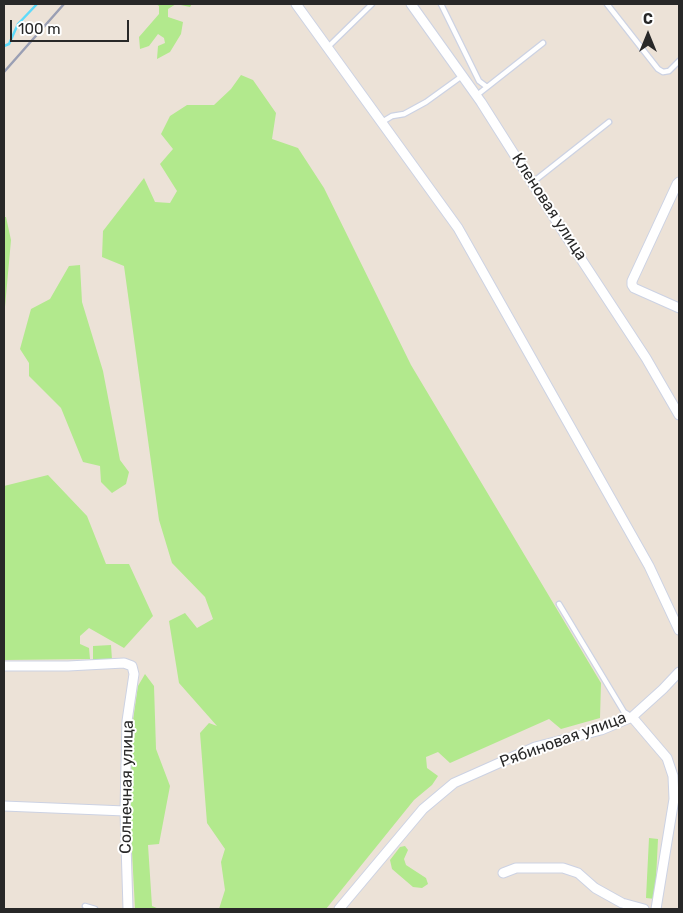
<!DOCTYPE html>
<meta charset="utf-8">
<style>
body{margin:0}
#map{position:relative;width:683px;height:913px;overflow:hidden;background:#ece2d7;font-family:Rubik,sans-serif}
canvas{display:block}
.frame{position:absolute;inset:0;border:5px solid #282828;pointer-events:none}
.north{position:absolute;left:623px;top:10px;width:50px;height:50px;-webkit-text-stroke:4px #fff;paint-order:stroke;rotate:0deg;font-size:14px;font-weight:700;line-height:20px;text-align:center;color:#282828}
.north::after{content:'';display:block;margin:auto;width:18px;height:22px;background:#282828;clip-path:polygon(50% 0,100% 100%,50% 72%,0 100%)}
.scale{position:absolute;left:10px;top:20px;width:119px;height:22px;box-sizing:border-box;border:2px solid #282828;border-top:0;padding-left:6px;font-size:15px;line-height:18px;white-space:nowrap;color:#282828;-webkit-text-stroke:4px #fff;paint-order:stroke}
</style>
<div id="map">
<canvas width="683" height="913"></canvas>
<div class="frame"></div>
<div class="north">С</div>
<div class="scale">100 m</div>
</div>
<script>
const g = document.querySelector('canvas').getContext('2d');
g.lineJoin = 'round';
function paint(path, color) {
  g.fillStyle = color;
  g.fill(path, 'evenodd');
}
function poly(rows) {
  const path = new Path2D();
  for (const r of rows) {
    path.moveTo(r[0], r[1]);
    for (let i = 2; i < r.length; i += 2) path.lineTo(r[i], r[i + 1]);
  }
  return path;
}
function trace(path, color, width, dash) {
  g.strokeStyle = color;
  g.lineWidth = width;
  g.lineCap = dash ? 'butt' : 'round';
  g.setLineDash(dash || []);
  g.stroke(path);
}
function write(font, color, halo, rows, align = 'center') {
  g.font = font + ' Rubik,sans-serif';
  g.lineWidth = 4;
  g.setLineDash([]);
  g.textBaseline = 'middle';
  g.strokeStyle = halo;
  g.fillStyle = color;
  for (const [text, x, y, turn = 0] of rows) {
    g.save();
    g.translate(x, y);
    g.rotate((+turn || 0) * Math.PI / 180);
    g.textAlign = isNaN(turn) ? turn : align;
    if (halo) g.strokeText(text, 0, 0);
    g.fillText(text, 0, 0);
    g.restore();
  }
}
const green = poly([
 [156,4,192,4,190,7,176,4,168,9,168,17,183,22,181,34,170,52,157,59,158,46,165,43,164,38,158,34,149,46,140,49,139,37,159,14,159,6],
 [241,75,253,80,276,113,272,139,298,148,324,188,411,365,601,683,600,718,561,729,549,719,450,763,438,752,426,757,427,768,438,776,432,785,414,800,326,909,219,909,225,890,221,862,225,849,207,823,200,733,209,723,217,726,179,683,169,621,185,613,197,628,213,619,205,597,172,563,159,520,124,266,102,257,103,231,144,178,155,202,170,203,177,191,160,164,173,149,161,134,170,116,187,105,214,105,231,89],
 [4,217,6,217,11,240,4,318],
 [80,265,82,302,103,371,120,460,129,472,126,484,112,493,101,482,100,466,83,462,61,408,29,376,29,363,20,349,31,309,50,299,69,266],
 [48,475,87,516,106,564,129,564,153,616,124,648,89,628,80,636,80,644,89,648,90,659,4,660,4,486],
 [111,645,112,660,93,661,93,646],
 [145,674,154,686,156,749,170,786,159,844,148,845,152,906,159,909,135,909,130,813,131,734,138,686],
 [649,838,658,839,655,899,646,898],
 [405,846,408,850,404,859,406,865,426,878,428,884,422,888,413,887,392,869,390,860,400,847]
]);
const stream = poly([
 [4,46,9,44,18,24,37,4]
]);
const service = poly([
 [441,4,479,81,487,87],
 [607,4,658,69,663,72,669,71,679,61],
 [328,47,372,4],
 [477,95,543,43],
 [382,122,392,116,404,114,426,102,462,76],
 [533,182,609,122],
 [559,604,618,702,624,712,632,717],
 [85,906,95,909]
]);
const minor = poly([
 [296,4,458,228,649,566,679,630],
 [411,4,481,102,564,233,646,358,679,415],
 [679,182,677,184,632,281,632,285,634,288,679,308],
 [4,666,68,666,124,663,132,666,134,674,127,721,125,811,128,909],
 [632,717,667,758,673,776,674,799,656,909],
 [4,806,125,811],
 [503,873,516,868,563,868,578,873,595,888,622,903,644,909],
 [339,909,423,809,454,783,535,747,601,730,632,717,663,689,679,672]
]);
const rail = poly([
 [4,72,64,4]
]);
const streetNames = [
 ["Кленовая улица",549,207,57],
 ["Рябиновая улица",563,740,-20],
 ["Солнечная улица",127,787,-89]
];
paint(green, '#b2e98d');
trace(stream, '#5edafa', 2.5);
trace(service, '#ccd2e3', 7);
trace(minor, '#ccd2e3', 11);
trace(service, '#fff', 4.5);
trace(minor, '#fff', 9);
trace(rail, '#9a9fb4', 2.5);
write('16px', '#282828', '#fff', streetNames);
</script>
